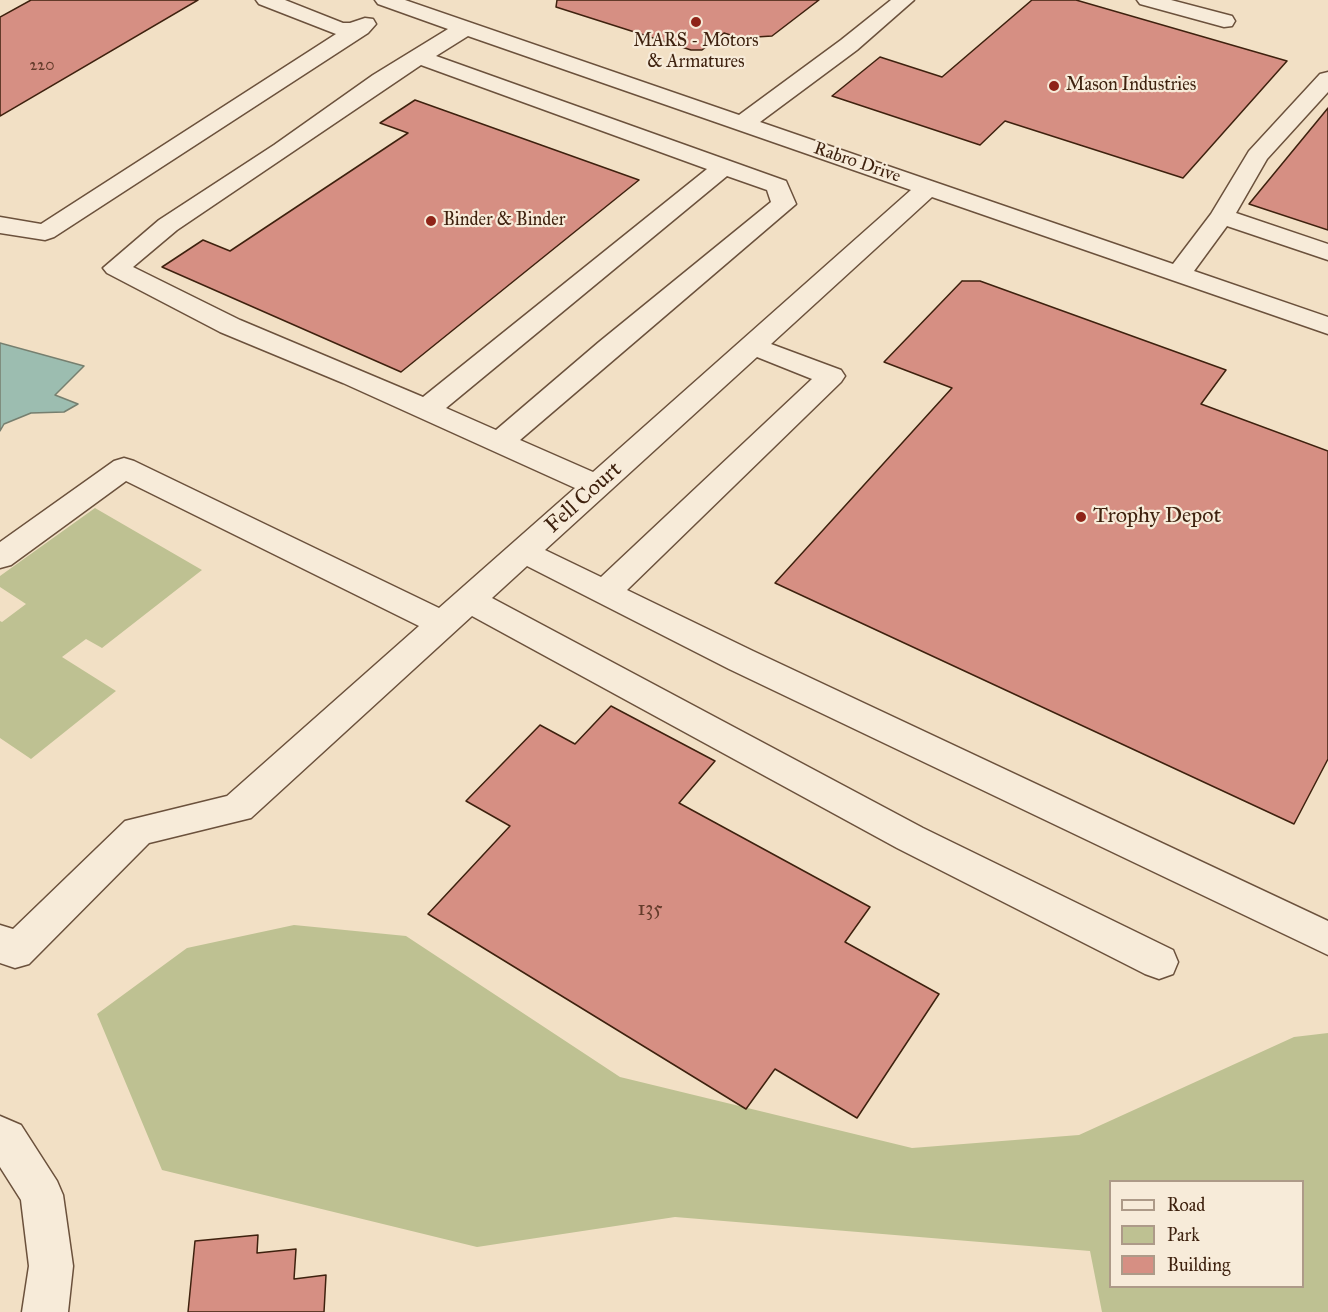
<!DOCTYPE html>
<style>
body{margin:0}
#map{position:relative;width:1328px;height:1312px;overflow:hidden;background:#f2e0c5;font-family:"IM FELL Great Primer",serif}
canvas{display:block}
.legend{position:absolute;left:1109px;top:1180px;width:195px;height:108px;box-sizing:border-box;background:#f7ebd9;border:2px solid #ad9a88;margin:0;padding:8px 10px;list-style:none;font-size:18px;color:#3e210e}
.legend li{display:flex;align-items:center;gap:12px;height:30px}
.legend b{width:30px;border:2px solid #ad9a88}
</style>
<div id="map">
<canvas width="1328" height="1312"></canvas>
<ul class="legend">
<li><b style="height:8px;background:#f7ebd9"></b>Road</li>
<li><b style="height:16px;background:#bec192"></b>Park</li>
<li><b style="height:16px;background:#d68f83"></b>Building</li>
</ul>
</div>
<script>
const g = document.querySelector('canvas').getContext('2d');
g.lineJoin = 'round';
function paint(path, color) {
  g.fillStyle = color;
  g.fill(path, 'evenodd');
}
function poly(rows) {
  const path = new Path2D();
  for (const r of rows) {
    path.moveTo(r[0], r[1]);
    for (let i = 2; i < r.length; i += 2) path.lineTo(r[i], r[i + 1]);
  }
  return path;
}
function trace(path, color, width, dash) {
  g.strokeStyle = color;
  g.lineWidth = width;
  g.lineCap = dash ? 'butt' : 'round';
  g.setLineDash(dash || []);
  g.stroke(path);
}
function write(font, color, halo, rows, align = 'center') {
  g.font = font + ' "IM FELL Great Primer",serif';
  g.lineWidth = 4.5;
  g.setLineDash([]);
  g.textBaseline = 'middle';
  g.strokeStyle = halo;
  g.fillStyle = color;
  for (const [text, x, y, turn = 0] of rows) {
    g.save();
    g.translate(x, y);
    g.rotate((+turn || 0) * Math.PI / 180);
    g.textAlign = isNaN(turn) ? turn : align;
    if (halo) g.strokeText(text, 0, 0);
    g.fillText(text, 0, 0);
    g.restore();
  }
}
const green = poly([
 [95,508,202,570,102,648,86,639,62,657,116,691,31,759,0,738,0,621,2,622,26,604,0,587,0,576],
 [294,925,406,936,620,1077,912,1148,1079,1135,1294,1037,1328,1033,1328,1312,1102,1312,1090,1251,675,1217,477,1247,162,1170,97,1014,187,948],
 [1110,1182,1302,1182,1302,1286,1110,1286]
]);
const water = poly([
 [0,343,84,366,55,395,78,404,64,412,31,413,4,424,0,431,0,343]
]);
const building = poly([
 [31,0,198,0,0,116,0,17,31,0],
 [557,0,819,0,772,36,740,38,724,33,702,50,691,50,556,7,557,0],
 [1032,0,1076,0,1287,61,1183,178,1005,121,980,145,832,96,880,57,942,77,1032,0],
 [415,100,639,180,401,372,162,267,203,240,230,251,408,133,380,123,415,100],
 [1328,108,1328,230,1249,204,1328,108],
 [962,281,980,281,1226,370,1201,404,1328,451,1328,759,1294,824,775,583,952,388,884,362,962,281],
 [611,706,715,761,679,803,870,907,845,942,939,994,857,1118,775,1069,746,1109,428,914,510,826,466,801,540,725,575,744,611,706],
 [258,1235,257,1253,296,1249,294,1279,326,1275,324,1312,188,1312,195,1241,258,1235]
]);
const minor = poly([
 [256,0,285,0,343,23,350,23,365,18,373,19,376,24,368,33,54,237,45,240,0,233,0,217,41,224,336,34,259,4,256,0],
 [375,0,405,0,739,115,841,40,891,0,914,0,857,50,760,122,1173,264,1211,214,1249,151,1320,74,1328,72,1328,92,1267,159,1236,213,1328,244,1328,260,1227,226,1194,271,1328,317,1328,334,932,197,771,344,841,370,845,376,841,382,627,590,753,651,1328,921,1328,955,729,669,527,566,492,598,923,828,1173,950,1178,962,1173,974,1159,979,1145,974,897,848,472,616,251,818,149,843,29,964,15,968,0,963,0,925,13,929,125,821,227,796,419,626,126,481,11,565,0,568,0,542,114,461,124,458,134,461,439,608,575,488,343,383,220,332,107,273,103,268,159,220,274,145,373,75,448,29,378,4,375,0],
 [468,36,911,190,593,472,520,440,796,204,786,181,436,56,468,36],
 [421,65,707,169,423,397,240,320,133,267,177,230,421,65],
 [727,176,767,190,771,202,599,342,496,430,446,408,727,176],
 [757,357,812,379,601,577,545,550,757,357],
 [1137,0,1171,0,1232,16,1235,21,1232,26,1224,27,1140,4,1137,0],
 [0,1116,21,1125,57,1181,63,1195,73,1266,68,1312,22,1312,29,1266,21,1200,0,1167,0,1116]
]);
const markers = [
 [696,22,6,"#8f2418"],
 [1054,86,6,"#8f2418"],
 [431,221,6,"#8f2418"],
 [1081,517,6,"#8f2418"]
];
const farNumbernames = [
 ["220",42,66]
];
const farPoinames = [
 ["MARS - Motors",696,42,"center"],
 ["& Armatures",696,63,"center"],
 ["Mason Industries",1066,86],
 ["Binder & Binder",443,221]
];
const farStreetnames = [
 ["Rabro Drive",857,163,19]
];
const numberNames = [
 ["135",650,910]
];
const streetNames = [
 ["Fell Court",584,498,-42]
];
const poiNames = [
 ["Trophy Depot",1093,517]
];
paint(green, '#bec192');
paint(water, '#9cbdb0');
trace(water, '#767f6f', 1.5);
paint(building, '#d68f83');
trace(building, '#3e210e', 1.5);
trace(minor, '#6b513c', 3);
paint(minor, '#f7ebd9');
for (const [x, y, r, color] of markers) {
  const dot = new Path2D();
  dot.arc(x, y, r, 0, 2 * Math.PI);
  g.fillStyle = color;
  g.fill(dot);
  trace(dot, '#f7ebd9', 2);
}
write('16px', '#643c2b', null, farNumbernames);
write('18px', '#3e210e', '#f7ebd9', farPoinames, 'left');
write('18px', '#3e210e', '#f7ebd9', farStreetnames);
write('20px', '#643c2b', null, numberNames);
write('22px', '#3e210e', '#f7ebd9', streetNames);
write('22px', '#3e210e', '#f7ebd9', poiNames, 'left');
</script>
